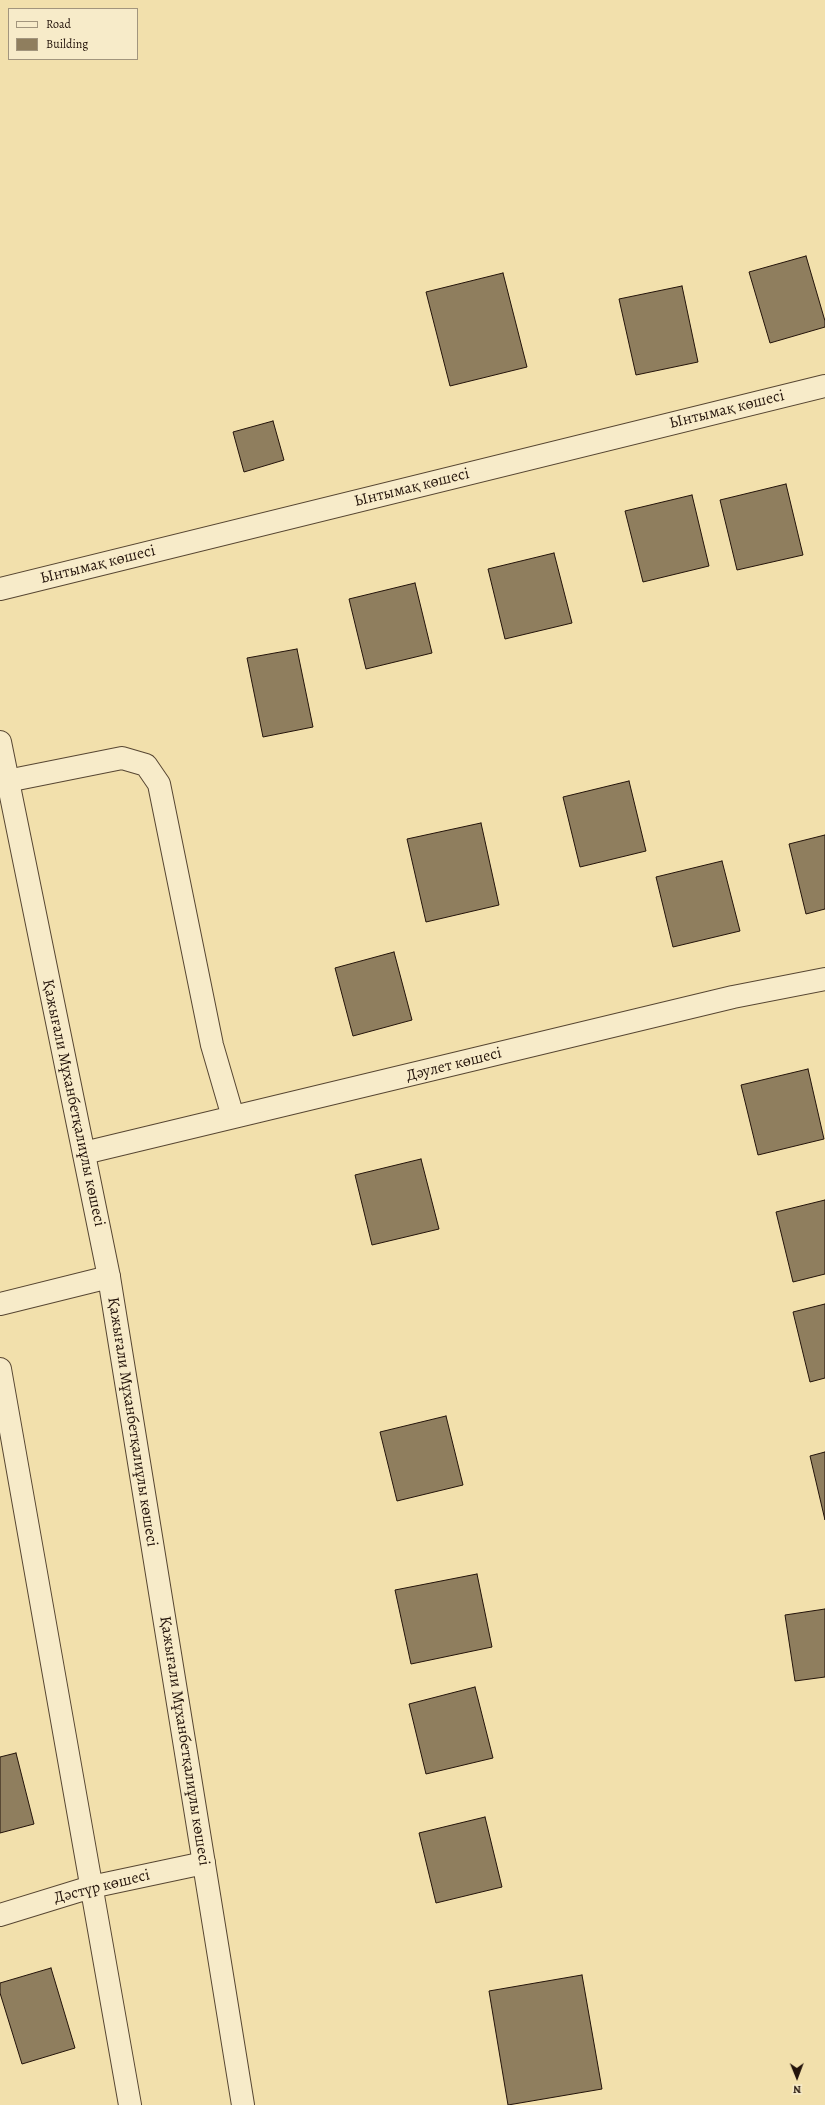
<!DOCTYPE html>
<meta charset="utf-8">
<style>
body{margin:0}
#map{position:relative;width:825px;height:2105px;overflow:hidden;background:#f2e0ac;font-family:Alegreya,serif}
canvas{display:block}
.legend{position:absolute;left:8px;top:8px;width:130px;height:52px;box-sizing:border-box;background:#f7ebc9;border:1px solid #a2957d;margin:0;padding:5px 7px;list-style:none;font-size:12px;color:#23130a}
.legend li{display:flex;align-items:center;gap:8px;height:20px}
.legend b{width:20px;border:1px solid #a2957d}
.north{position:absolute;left:777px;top:2057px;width:40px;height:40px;-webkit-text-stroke:3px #f7ebc9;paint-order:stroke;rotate:179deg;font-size:11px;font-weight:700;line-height:16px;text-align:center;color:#23130a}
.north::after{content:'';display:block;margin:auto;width:14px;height:18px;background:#23130a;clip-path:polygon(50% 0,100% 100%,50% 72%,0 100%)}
</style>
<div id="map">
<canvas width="825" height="2105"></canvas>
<ul class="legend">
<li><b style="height:5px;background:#f7ebc9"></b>Road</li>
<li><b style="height:11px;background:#8f7e5e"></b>Building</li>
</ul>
<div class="north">N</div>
</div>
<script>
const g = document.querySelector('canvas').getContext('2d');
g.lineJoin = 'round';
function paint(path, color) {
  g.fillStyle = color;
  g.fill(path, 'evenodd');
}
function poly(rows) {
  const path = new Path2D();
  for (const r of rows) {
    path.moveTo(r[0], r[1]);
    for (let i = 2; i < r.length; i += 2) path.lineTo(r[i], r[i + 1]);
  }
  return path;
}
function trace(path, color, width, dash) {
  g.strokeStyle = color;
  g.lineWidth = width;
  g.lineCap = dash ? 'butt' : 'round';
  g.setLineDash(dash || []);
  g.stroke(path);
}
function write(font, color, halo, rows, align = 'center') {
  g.font = font + ' Alegreya,serif';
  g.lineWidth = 3.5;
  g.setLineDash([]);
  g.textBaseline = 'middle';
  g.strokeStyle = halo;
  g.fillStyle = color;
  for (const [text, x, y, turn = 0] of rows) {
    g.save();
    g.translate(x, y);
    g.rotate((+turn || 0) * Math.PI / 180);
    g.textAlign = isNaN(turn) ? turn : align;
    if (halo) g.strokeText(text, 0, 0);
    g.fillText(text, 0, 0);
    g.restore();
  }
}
const building = poly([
 [806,256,825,321,825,327,770,343,749,272,806,256],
 [503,273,527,367,450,386,426,292,503,273],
 [682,286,698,362,636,375,619,299,682,286],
 [273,421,284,460,244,472,233,432,273,421],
 [786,484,803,555,737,570,720,500,786,484],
 [692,495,709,566,643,582,625,511,692,495],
 [554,553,572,623,505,639,488,569,554,553],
 [415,583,432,653,366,669,349,599,415,583],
 [297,649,313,727,263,737,247,658,297,649],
 [629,781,646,851,580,867,563,797,629,781],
 [481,823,499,905,426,922,407,839,481,823],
 [825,835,825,909,806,914,789,844,825,835],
 [722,861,740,931,673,947,656,877,722,861],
 [394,952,412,1020,353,1036,335,968,394,952],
 [808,1069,824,1139,758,1155,741,1085,808,1069],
 [421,1159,439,1229,372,1245,355,1175,421,1159],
 [825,1200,825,1274,793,1282,776,1212,825,1200],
 [825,1304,825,1378,810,1382,793,1312,825,1304],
 [446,1416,463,1485,397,1501,380,1432,446,1416],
 [825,1452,825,1520,810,1456,825,1452],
 [477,1574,492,1647,411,1664,395,1590,477,1574],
 [825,1609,825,1677,795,1681,785,1615,825,1609],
 [475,1687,493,1758,426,1774,409,1704,475,1687],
 [16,1753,34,1824,0,1833,0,1757,16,1753],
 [485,1817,502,1887,436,1903,419,1833,485,1817],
 [51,1968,75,2048,22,2064,0,1993,0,1983,51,1968],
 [582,1975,602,2089,508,2105,489,1991,582,1975]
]);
const minor = poly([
 [0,589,825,386],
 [7,781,122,758,146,765,159,784,212,1045,233,1117],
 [84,1153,733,997,825,979],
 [0,1304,109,1277],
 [0,1369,130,2105],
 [0,1915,91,1887,204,1863]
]);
const tertiary = poly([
 [0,742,109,1277,243,2105]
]);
const streetNames = [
 ["Ынтымақ көшесі",727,410,-14],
 ["Ынтымақ көшесі",412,488,-14],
 ["Ынтымақ көшесі",98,565,-14],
 ["Дәулет көшесі",454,1065,-14],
 ["Қажығали Мұханбетқалиұлы көшесі",73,1103,78],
 ["Қажығали Мұханбетқалиұлы көшесі",132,1422,81],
 ["Қажығали Мұханбетқалиұлы көшесі",184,1741,81],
 ["Дәстүр көшесі",102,1887,-14]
];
paint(building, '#8f7e5e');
trace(building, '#23130a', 1);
trace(minor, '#574632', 24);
trace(tertiary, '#574632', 24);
trace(minor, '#f7ebc9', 22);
trace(tertiary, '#f7ebc9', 22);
write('16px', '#23130a', '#f7ebc9', streetNames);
</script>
